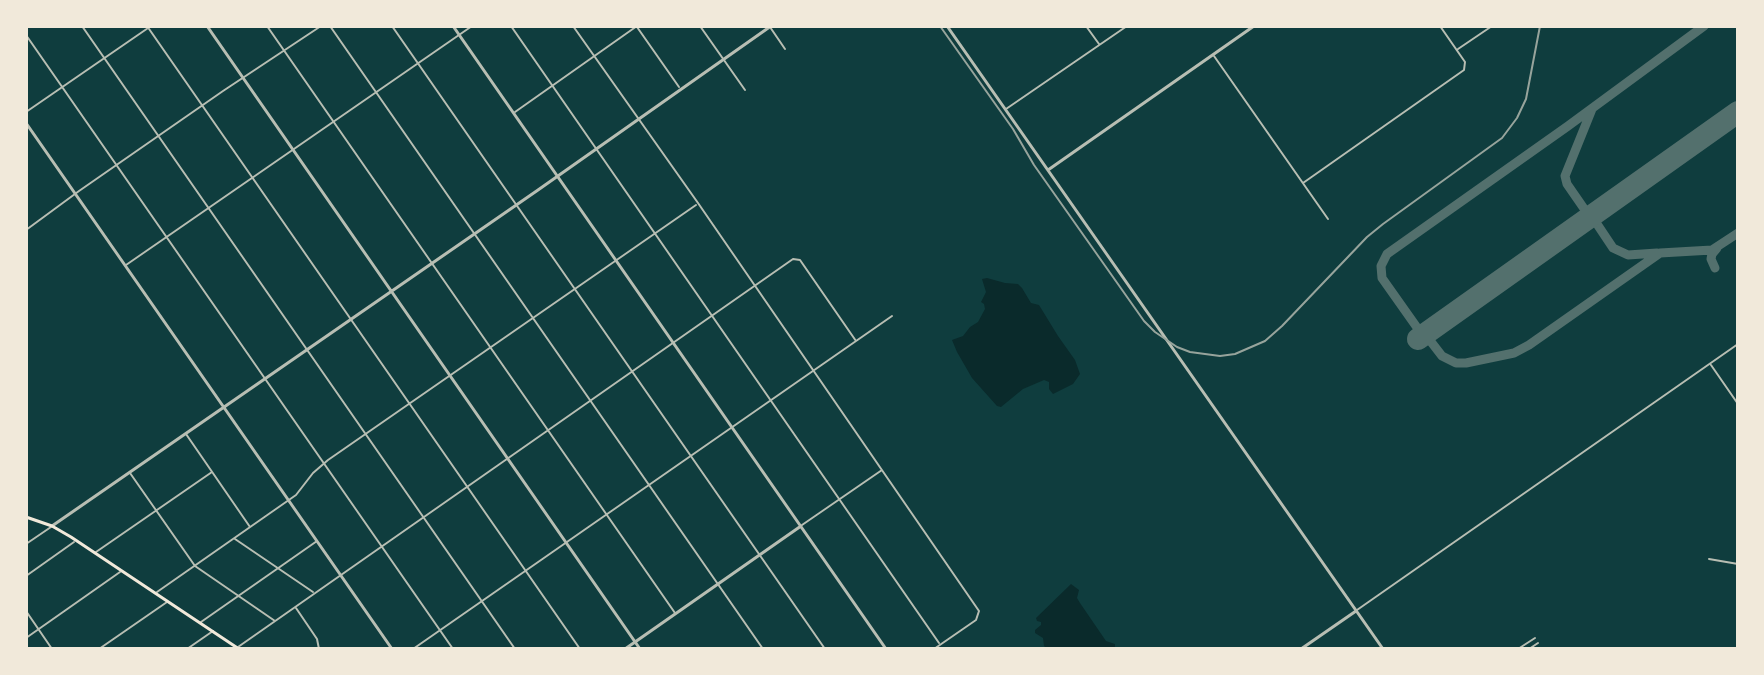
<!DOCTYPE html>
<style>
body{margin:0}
#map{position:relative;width:1764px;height:675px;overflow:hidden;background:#0f3d3e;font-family:"PT Serif",serif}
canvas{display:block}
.frame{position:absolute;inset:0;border:28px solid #f1e9da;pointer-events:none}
</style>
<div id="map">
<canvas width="1764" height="675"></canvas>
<div class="frame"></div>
</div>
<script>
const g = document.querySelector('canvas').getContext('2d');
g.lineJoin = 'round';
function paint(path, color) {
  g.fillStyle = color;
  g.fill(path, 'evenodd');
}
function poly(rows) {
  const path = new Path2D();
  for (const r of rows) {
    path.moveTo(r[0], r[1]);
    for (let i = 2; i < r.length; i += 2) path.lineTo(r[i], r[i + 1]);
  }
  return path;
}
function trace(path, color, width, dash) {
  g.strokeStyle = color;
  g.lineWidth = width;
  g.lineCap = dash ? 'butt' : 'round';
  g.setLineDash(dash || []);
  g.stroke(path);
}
const water = poly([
 [987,278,1005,283,1018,284,1022,288,1031,303,1039,305,1058,336,1075,360,1080,374,1073,384,1053,394,1049,389,1049,382,1044,380,1023,389,1001,407,997,406,972,378,957,352,952,340,963,336,970,327,978,322,985,309,984,304,981,302,986,292,982,279],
 [1071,584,1079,590,1077,598,1080,603,1106,641,1115,644,1115,649,1047,649,1044,646,1043,638,1035,633,1035,630,1041,625,1041,622,1037,621,1036,618]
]);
const taxiway = poly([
 [1592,109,1565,176,1567,184,1585,210,1591,211,1601,209],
 [1601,209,1595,221,1613,248,1628,255,1657,253],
 [1715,268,1711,259,1712,254,1717,248],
 [1425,334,1442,356,1456,363,1466,363,1514,353,1529,345,1660,253,1712,250,1738,233],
 [1423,336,1382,278,1381,266,1387,254,1568,126,1704,26]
]);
const runway = poly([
 [1418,339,1738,112]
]);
const minor = poly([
 [82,26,515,649],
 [147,26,580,649],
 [267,26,675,613],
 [330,26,763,649],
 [392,26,825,649],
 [511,26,939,643],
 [573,26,698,203,979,611,976,620,934,649],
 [700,26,745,90],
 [1086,26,1099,44],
 [637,27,679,87],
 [770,27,785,49],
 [26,35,453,649],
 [1458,49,1492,26],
 [1214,56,1328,219],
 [1006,109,1127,26],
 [26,112,151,26],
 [515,112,637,26],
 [1303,183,1464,70,1465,62,1440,26],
 [26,230,79,191,223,91,321,26],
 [126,265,472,26],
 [1711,365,1738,404],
 [186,434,250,527],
 [130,473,195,566,275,621],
 [802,525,882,470],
 [235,539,313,592],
 [26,544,51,527],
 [96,552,212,472],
 [1709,559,1738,564],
 [26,576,74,542],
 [157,592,296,495,313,473,328,460,696,205],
 [296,608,317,639,319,649],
 [1357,610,1738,344],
 [26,611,52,649],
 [201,622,317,541],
 [26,638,120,572],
 [238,647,793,259,800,260,856,341],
 [99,649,167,602],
 [187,649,213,631],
 [413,649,892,316],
 [1518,649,1535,638],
 [1529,649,1538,643]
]);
const tertiary = poly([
 [207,26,640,649],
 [453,26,886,649],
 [947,26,1383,649],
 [26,123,392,649],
 [1048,170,1254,26],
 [52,526,538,190,771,26],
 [625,649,801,526],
 [1301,649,1356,611]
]);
const secondary = poly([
 [26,517,52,526,71,537,239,649]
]);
const rail = poly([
 [940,26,1013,129,1034,165,1144,321,1155,332,1177,347,1190,352,1220,356,1235,354,1265,341,1282,326,1367,237,1383,224,1502,138,1517,118,1526,99,1540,26]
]);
paint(water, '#0a2a2b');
trace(taxiway, '#53706d', 9);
trace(runway, '#53706d', 22);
trace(minor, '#b8beb3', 2);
trace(tertiary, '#b8beb3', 3);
trace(secondary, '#f1e9da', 3);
trace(rail, '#97a49c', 2);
</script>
